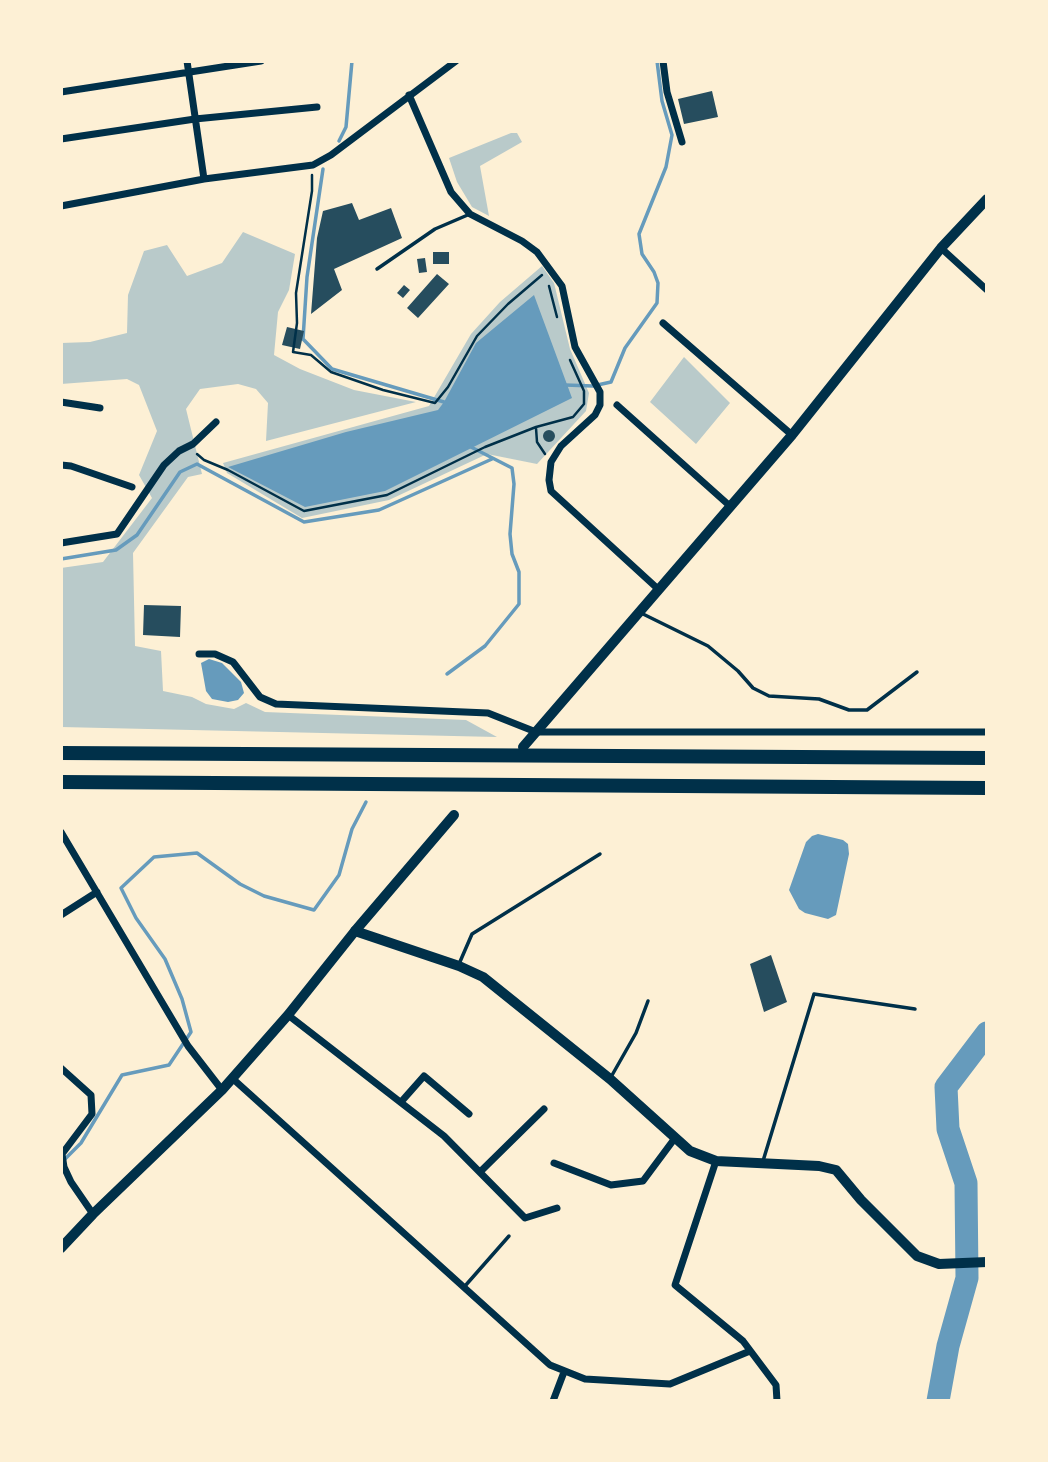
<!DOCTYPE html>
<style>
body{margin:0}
#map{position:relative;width:1048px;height:1462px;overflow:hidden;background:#fdf0d5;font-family:Quicksand,sans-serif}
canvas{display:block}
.frame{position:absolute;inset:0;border:63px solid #fdf0d5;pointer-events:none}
</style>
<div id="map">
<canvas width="1048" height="1462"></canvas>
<div class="frame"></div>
</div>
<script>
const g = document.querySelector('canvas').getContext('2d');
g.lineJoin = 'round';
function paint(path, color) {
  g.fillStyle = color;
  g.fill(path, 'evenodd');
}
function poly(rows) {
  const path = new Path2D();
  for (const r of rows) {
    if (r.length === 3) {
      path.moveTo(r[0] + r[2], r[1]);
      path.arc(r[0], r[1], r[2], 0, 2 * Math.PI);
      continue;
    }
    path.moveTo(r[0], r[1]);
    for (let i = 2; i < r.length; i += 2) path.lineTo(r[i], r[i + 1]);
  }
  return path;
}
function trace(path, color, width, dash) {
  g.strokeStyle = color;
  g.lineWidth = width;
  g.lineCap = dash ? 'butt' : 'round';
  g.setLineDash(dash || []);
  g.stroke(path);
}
const green = poly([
 [511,133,517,133,522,142,480,166,489,216,472,207,457,182,449,158],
 [243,232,295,254,289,290,278,312,274,355,300,369,354,390,416,402,266,441,268,403,256,389,238,384,200,389,186,409,202,474,188,477,133,553,135,646,161,651,163,691,192,697,206,704,234,709,246,703,265,712,466,720,497,737,61,727,61,568,103,562,152,498,139,475,157,431,139,385,127,379,61,384,61,343,90,342,127,333,128,295,144,251,167,245,187,276,222,263],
 [542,266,554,283,570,349,589,393,586,411,537,464,487,454,389,500,302,518,227,473,223,463,429,406,471,334,500,302],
 [684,357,730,403,696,444,650,402]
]);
const water = poly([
 [534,295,572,398,385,491,305,507,228,467,346,432,438,410,444,402,476,343],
 [209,659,222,663,241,682,244,693,238,700,228,702,212,699,206,691,201,663],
 [818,834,843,840,848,844,849,854,836,915,828,919,805,913,799,909,789,890,806,842,812,836]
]);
const stream = poly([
 [339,141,346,127,352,61],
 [323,169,307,277,303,339,332,369,444,402,447,406],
 [565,385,593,386,611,382,625,348,657,303,658,283,654,272,642,254,639,234,666,167,672,135,662,101,657,61],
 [61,559,116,550,137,535,180,472,197,464,304,522,379,510,492,459],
 [447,674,485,646,519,604,519,572,512,554,510,534,514,484,512,468,469,446],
 [63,1161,81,1143,122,1075,169,1065,191,1032,182,999,165,959,136,918,121,888,154,857,197,853,240,884,264,896,314,910,339,875,352,829,366,802]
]);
const river = poly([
 [938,1401,948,1346,967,1278,966,1183,948,1129,946,1087,987,1033]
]);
const building = poly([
 [712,91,718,117,684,124,678,99],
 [352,203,359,220,391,208,402,238,334,269,342,290,311,314,317,238,323,211],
 [433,252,449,252,449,264,433,264],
 [425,258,427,272,419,273,417,259],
 [437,274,449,284,418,318,407,308],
 [404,285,410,290,403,298,397,293],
 [287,327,304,331,300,349,282,345],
 [549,436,6],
 [144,605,181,606,180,637,143,635],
 [771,955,787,1002,764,1012,750,964]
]);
const path = poly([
 [312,175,312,191,296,293,297,323,293,352,311,355,331,372,383,390,435,403,448,387,477,336,508,304,542,275],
 [549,286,557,317],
 [536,428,537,442,545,454],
 [197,454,204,460,228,470,304,511,387,495,485,447,536,427,573,417,584,404,584,391,570,360]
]);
const service = poly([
 [377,269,435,229,470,214],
 [641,613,708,646,738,671,753,688,769,696,819,699,849,710,867,710,917,672],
 [459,964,472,934,600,854],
 [611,1077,636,1033,648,1001],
 [763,1161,814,994,915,1009],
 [465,1286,509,1236]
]);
const minor = poly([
 [187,61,204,179],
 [663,61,667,92,682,142],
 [61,92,261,61],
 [409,95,451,192,470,214,522,241,537,252,562,286,575,347,600,392,600,405,595,415,561,446,551,462,549,480,551,491,658,589],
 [61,139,195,119,317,107],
 [61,206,204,179,313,165,331,155,456,61],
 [941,248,987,290],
 [663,323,792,435],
 [61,402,100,408],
 [617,405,731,507],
 [61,465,71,466,132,487],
 [61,543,117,534,164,465,179,451,193,444,216,422],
 [199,654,215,654,233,662,260,697,276,704,488,713,536,732,987,732],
 [61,832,188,1046,222,1090],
 [61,915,97,892],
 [288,1015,444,1136,525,1218,557,1208],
 [61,1068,91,1095,92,1114,62,1154,64,1167,71,1182,93,1214],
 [232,1078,550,1365,585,1379,670,1384,750,1351],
 [401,1102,424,1076,469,1114],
 [716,1161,675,1285,743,1341,776,1385,777,1401],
 [554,1163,611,1185,643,1181,675,1138],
 [480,1172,544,1109],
 [553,1401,564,1372]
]);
const tertiary = poly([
 [355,931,459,966,483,977,610,1079,690,1151,716,1161,819,1166,836,1170,861,1200,917,1256,939,1264,987,1262]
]);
const secondary = poly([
 [523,747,792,435,941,248,987,199],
 [61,1248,93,1214,222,1090,288,1015,355,931,454,815]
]);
const motorway = poly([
 [61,753,987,758],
 [61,782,987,788]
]);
paint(green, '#b9caca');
paint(water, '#669bbc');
trace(stream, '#669bbc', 3.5);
trace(river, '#669bbc', 23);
paint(building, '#264d5e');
trace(path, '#003049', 2.5);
trace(service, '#003049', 3.5);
trace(minor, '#003049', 7);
trace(tertiary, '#003049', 10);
trace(secondary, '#003049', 10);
trace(motorway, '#003049', 14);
</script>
